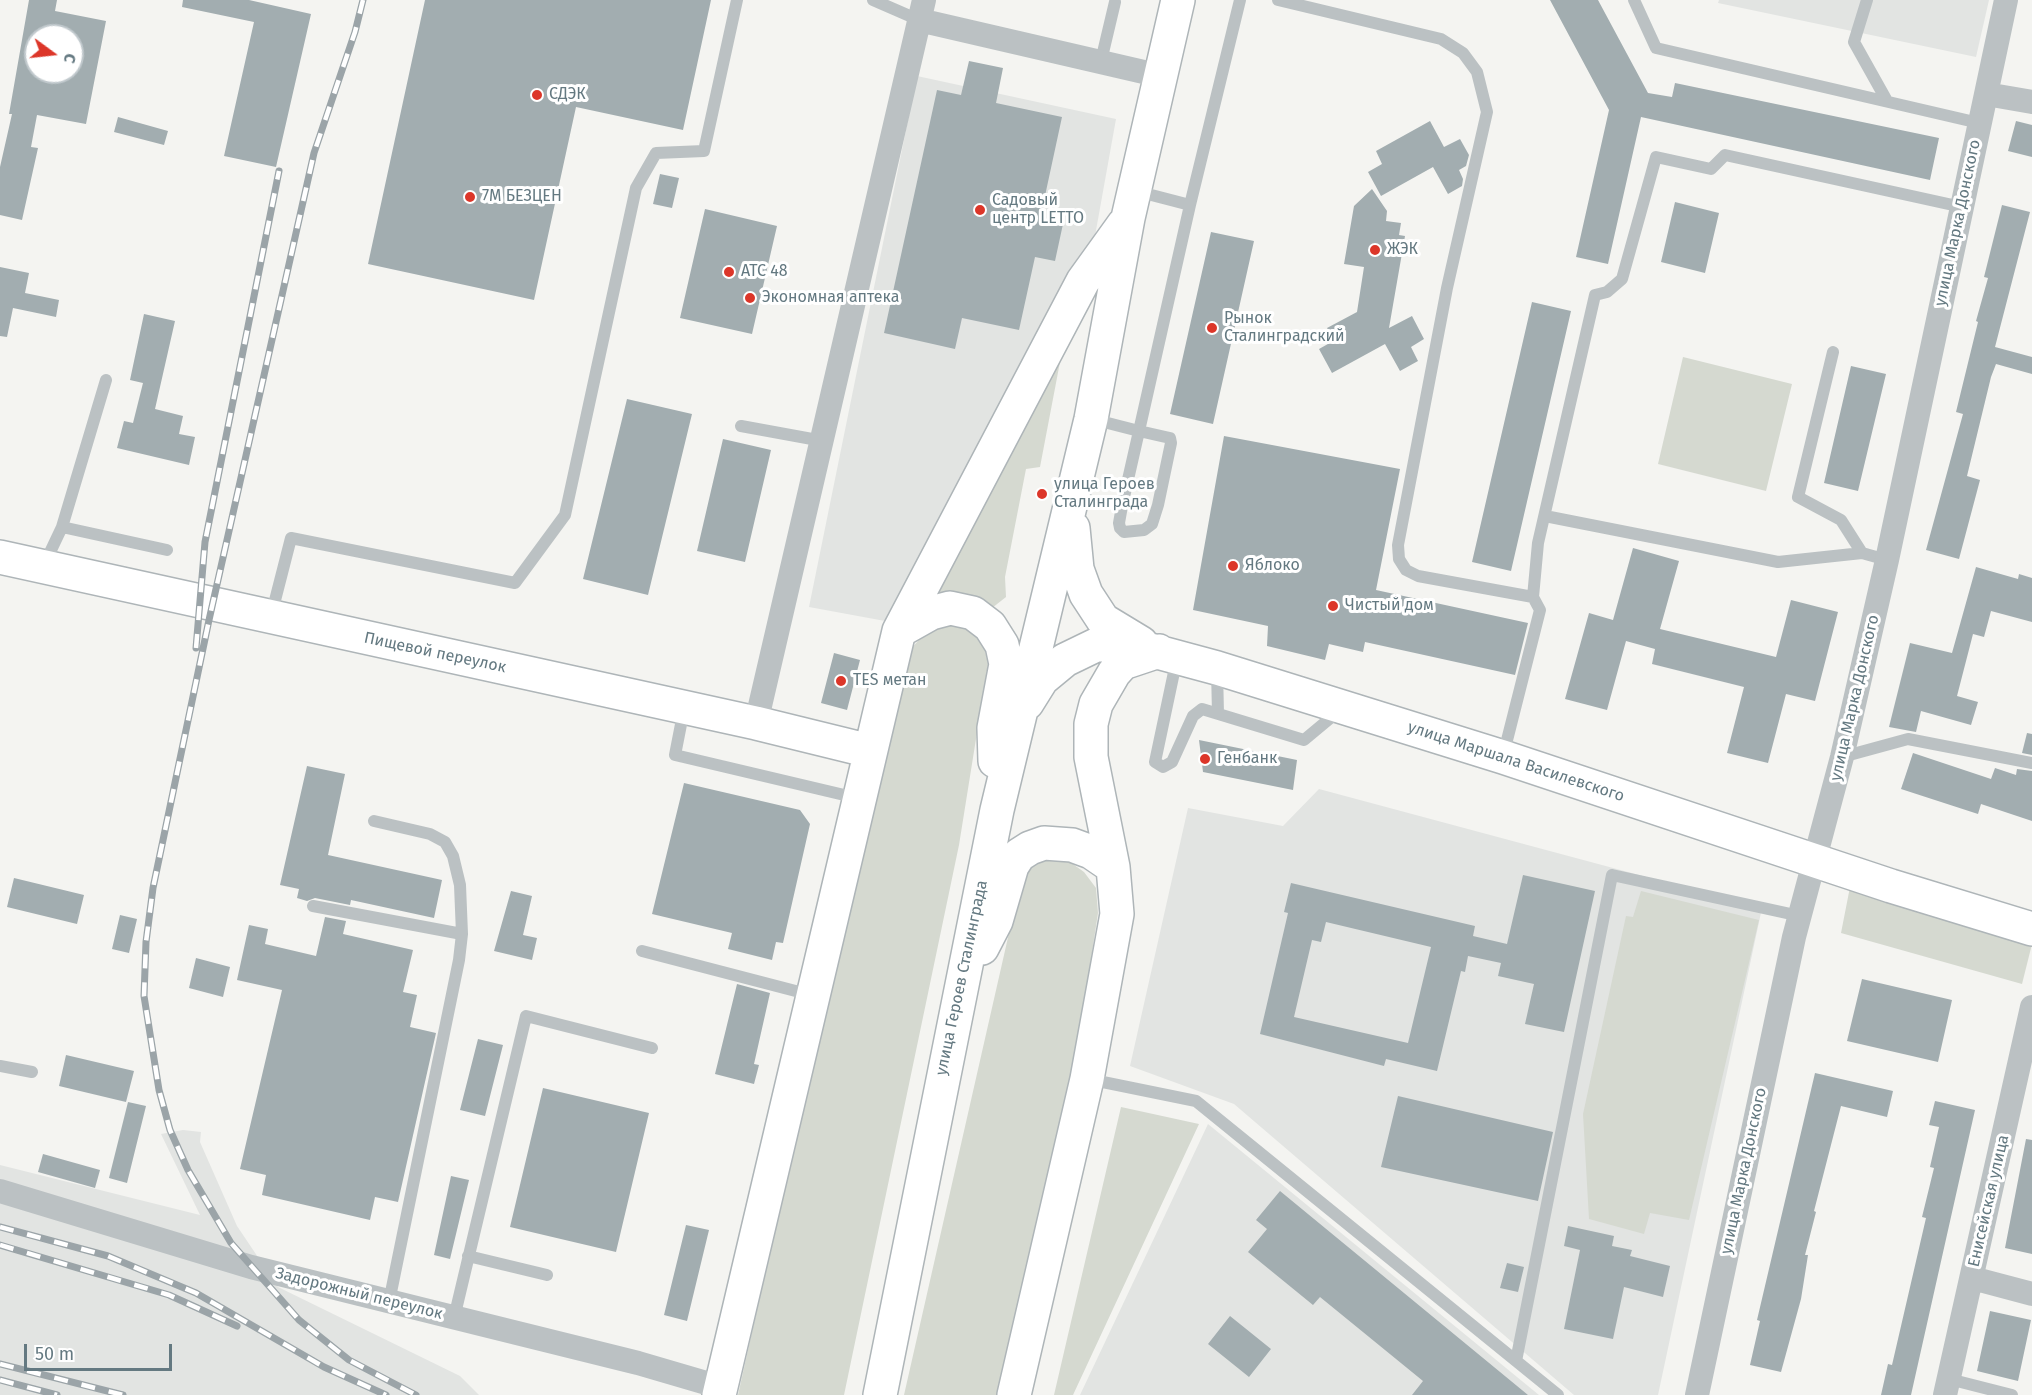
<!DOCTYPE html>
<meta charset="utf-8">
<style>
body{margin:0}
#map{position:relative;width:2032px;height:1395px;overflow:hidden;background:#f4f4f1;font-family:"Fira Sans",sans-serif}
canvas{display:block}
.north{position:absolute;left:24px;top:24px;width:60px;height:60px;box-sizing:border-box;background:#fff;border:2px solid #c1c9cd;border-radius:50%;rotate:105deg;font-size:16px;font-weight:700;line-height:24px;text-align:center;color:#647981}
.north::after{content:'';display:block;margin:auto;width:21px;height:27px;background:#dc3629;clip-path:polygon(50% 0,100% 100%,50% 72%,0 100%)}
.scale{position:absolute;left:24px;top:1344px;width:148px;height:27px;box-sizing:border-box;border:3px solid #647981;border-top:0;padding-left:8px;font-size:18px;line-height:21px;white-space:nowrap;color:#647981;-webkit-text-stroke:4px #fff;paint-order:stroke}
</style>
<div id="map">
<canvas width="2032" height="1395"></canvas>
<div class="north">С</div>
<div class="scale">50 m</div>
</div>
<script>
const g = document.querySelector('canvas').getContext('2d');
g.lineJoin = 'round';
function paint(path, color) {
  g.fillStyle = color;
  g.fill(path, 'evenodd');
}
function poly(rows) {
  const path = new Path2D();
  for (const r of rows) {
    path.moveTo(r[0], r[1]);
    for (let i = 2; i < r.length; i += 2) path.lineTo(r[i], r[i + 1]);
  }
  return path;
}
function trace(path, color, width, dash) {
  g.strokeStyle = color;
  g.lineWidth = width;
  g.lineCap = dash ? 'butt' : 'round';
  g.setLineDash(dash || []);
  g.stroke(path);
}
function write(font, color, halo, rows, align = 'center') {
  g.font = font + ' "Fira Sans",sans-serif';
  g.lineWidth = 6;
  g.setLineDash([]);
  g.textBaseline = 'middle';
  g.strokeStyle = halo;
  g.fillStyle = color;
  for (const [text, x, y, turn = 0] of rows) {
    g.save();
    g.translate(x, y);
    g.rotate((+turn || 0) * Math.PI / 180);
    g.textAlign = isNaN(turn) ? turn : align;
    if (halo) g.strokeText(text, 0, 0);
    g.fillText(text, 0, 0);
    g.restore();
  }
}
const built = poly([
 [1719,0,1989,0,1976,57,1718,3],
 [917,76,1116,119,1095,236,885,621,809,607],
 [1319,789,1762,908,1658,1395,1574,1395,1234,1104,1130,1066,1188,808,1283,826],
 [1208,1124,1539,1395,1080,1395],
 [183,1130,201,1132,200,1142,237,1226,278,1287,460,1376,479,1395,0,1395,0,1165,200,1215,161,1134]
]);
const green = poly([
 [1064,341,1040,467,1026,469,1005,577,1006,597,992,608,958,596,929,593],
 [1683,357,1792,384,1766,491,1658,464],
 [940,623,971,625,983,641,988,664,959,845,844,1395,738,1395,818,1035,910,650,925,633],
 [1049,859,1070,862,1084,872,1096,888,1098,913,1079,1038,1002,1395,904,1395,1019,889,1031,866],
 [1850,887,2032,944,2022,984,1841,933],
 [1641,891,1759,920,1689,1220,1650,1213,1644,1234,1589,1219,1583,1114,1626,916,1633,917],
 [1121,1107,1199,1124,1073,1395,1054,1395]
]);
const building = poly([
 [29,0,57,0,55,11,106,21,86,124,37,115,31,147,38,148,22,220,0,215,0,167,12,114,9,114],
 [36,36,72,36,72,72,36,72],
 [183,0,249,0,311,14,276,167,224,156,254,22,182,7],
 [425,0,711,0,683,130,576,107,534,300,368,264],
 [1550,0,1598,0,1648,93,1672,97,1675,83,1939,138,1930,180,1641,117,1608,264,1576,257,1609,110],
 [969,61,1003,68,996,103,1062,117,1040,219,1063,224,1055,261,1035,257,1019,330,962,318,955,349,884,333,937,90,961,95],
 [118,117,168,131,164,145,114,132],
 [1430,121,1444,147,1460,139,1469,155,1466,166,1459,170,1463,179,1462,186,1448,194,1433,167,1381,196,1368,172,1382,164,1376,151],
 [2016,121,2032,125,2032,157,2008,151],
 [660,174,679,178,672,208,653,204],
 [1372,189,1387,211,1386,221,1401,223,1399,235,1405,236,1389,328,1412,316,1424,339,1411,347,1418,361,1400,371,1385,344,1332,373,1319,349,1335,340,1327,328,1357,312,1364,267,1344,264,1354,206],
 [1675,202,1719,213,1705,273,1661,262],
 [2002,205,2030,212,1995,347,2032,357,2032,374,1996,364,1991,377,1967,476,1980,480,1959,559,1926,550,1963,414,1956,412,1978,322,1976,321,1988,278,1984,277],
 [705,209,777,226,752,334,680,318],
 [1211,232,1254,241,1213,424,1170,414],
 [0,267,29,273,25,293,59,300,56,317,13,308,7,337,0,336],
 [1532,302,1571,311,1511,571,1472,562],
 [144,314,175,321,155,409,183,416,179,434,195,437,189,465,117,448,124,421,133,423,143,383,130,380],
 [1851,366,1886,374,1858,491,1824,483],
 [627,399,692,414,648,595,583,579],
 [1224,436,1400,469,1376,590,1528,623,1515,675,1365,642,1363,652,1329,644,1325,660,1267,646,1268,626,1193,610],
 [723,439,771,450,745,562,697,551],
 [1633,548,1679,561,1660,629,1776,657,1791,600,1838,612,1815,701,1786,694,1768,763,1727,753,1744,687,1652,664,1655,649,1626,641,1607,710,1565,699,1589,613,1613,620],
 [1976,567,2018,579,2019,574,2032,578,2032,622,1991,611,1984,637,1973,634,1957,696,1978,702,1971,725,1921,711,1916,732,1889,727,1910,643,1952,653],
 [834,653,860,660,847,710,821,703],
 [2027,733,2032,734,2032,755,2022,753],
 [1199,740,1297,760,1293,790,1203,772],
 [1913,753,1991,779,1995,768,2016,775,2017,769,2032,771,2032,821,1981,804,1978,814,1901,789],
 [307,766,345,774,328,855,442,880,434,918,351,900,350,905,315,898,307,901,297,898,299,889,280,885],
 [684,783,800,810,810,824,783,943,776,942,772,960,728,949,732,933,652,914],
 [1523,875,1595,891,1564,1032,1525,1024,1534,984,1498,976,1501,963,1468,956,1465,972,1461,971,1437,1071,1386,1059,1384,1066,1260,1034,1288,913,1284,912,1291,883,1475,926,1473,936,1507,944],
 [1326,922,1431,947,1408,1043,1294,1017,1312,940,1321,942],
 [14,878,84,895,77,924,7,907],
 [511,891,532,896,523,935,537,938,532,960,494,951],
 [120,915,137,919,129,953,112,949],
 [325,917,346,921,343,934,413,950,403,992,417,995,410,1027,436,1033,398,1202,375,1197,370,1220,262,1195,266,1175,240,1169,282,990,237,980,249,925,268,929,265,944,316,956],
 [196,958,230,967,223,997,189,988],
 [1862,979,1952,1000,1938,1062,1847,1041],
 [737,984,770,993,754,1064,759,1065,754,1084,715,1074],
 [478,1039,503,1045,485,1116,460,1110],
 [66,1055,134,1071,126,1102,59,1086],
 [1815,1073,1893,1091,1887,1117,1841,1106,1814,1211,1816,1212,1805,1255,1808,1255,1801,1299,1781,1372,1750,1365,1760,1321,1757,1320],
 [543,1088,649,1113,616,1252,510,1227],
 [1398,1096,1553,1132,1538,1201,1381,1167],
 [1935,1101,1975,1110,1911,1395,1881,1395,1888,1364,1892,1365,1926,1218,1922,1217,1934,1168,1930,1167,1939,1127,1929,1125],
 [128,1102,146,1106,127,1183,109,1178],
 [2026,1139,2032,1140,2032,1254,2005,1248],
 [43,1154,100,1170,95,1188,38,1172],
 [451,1176,469,1180,450,1259,434,1255],
 [1280,1191,1528,1395,1412,1395,1423,1381,1320,1297,1313,1305,1248,1252,1267,1229,1256,1220],
 [686,1225,709,1230,687,1321,664,1315],
 [1568,1226,1614,1236,1612,1246,1632,1250,1630,1256,1670,1266,1663,1297,1624,1287,1613,1339,1564,1329,1580,1250,1564,1246],
 [1507,1263,1524,1267,1518,1292,1500,1288],
 [1990,1311,2031,1320,2018,1381,1977,1371],
 [1230,1316,1271,1349,1249,1377,1208,1344]
]);
const lane = poly([
 [873,0,919,20],
 [1278,0,1441,39,1463,53,1477,72,1487,112,1447,288,1398,545,1399,559,1406,570,1418,576,1533,597],
 [1634,0,1656,48,1979,123],
 [1867,0,1854,42,1887,101],
 [1101,61,1115,2],
 [1136,191,1190,205],
 [1833,352,1798,497,1841,520,1862,553],
 [1092,419,1139,431,1161,436,1170,438,1171,443,1158,505,1152,524,1144,530,1124,532,1120,528,1119,523,1122,506,1139,431,1190,205,1240,0],
 [741,426,823,441],
 [1545,516,1778,562,1862,553,1887,560],
 [62,527,167,550],
 [44,565,62,527,106,380],
 [271,616,291,538,515,583,565,515,636,188,656,153,704,151,737,0],
 [1177,658,1155,762,1163,767,1172,762,1193,716,1202,709,1304,740,1340,710],
 [1217,669,1218,714],
 [684,709,675,755,857,798],
 [1503,756,1540,610,1533,597,1538,543,1595,295,1607,292,1622,279,1656,157,1711,169,1725,155,1962,207],
 [1842,757,1908,739,2032,763],
 [374,821,430,834,445,842,453,856,460,885,462,934,459,960,389,1302],
 [313,906,462,934],
 [642,951,811,995],
 [0,1066,32,1072],
 [1088,1079,1196,1101,1558,1395],
 [468,1256,547,1275],
 [454,1318,526,1016,652,1048],
 [1516,1361,1612,875,1800,916],
 [1949,1379,2012,1395]
]);
const street = poly([
 [919,20,1161,76],
 [1986,94,2032,102],
 [756,723,924,0],
 [0,1191,251,1267,638,1363,720,1387],
 [1972,1278,2032,1294],
 [1697,1395,1794,937,1842,757,1887,560,2006,0],
 [1945,1395,2032,1007]
]);
const secondary = poly([
 [1073,528,1077,569,1086,594,1103,620,1141,643],
 [0,557,756,723,870,751],
 [899,631,931,613,950,608,973,613,990,626,1002,645,1006,664,994,728,995,761],
 [1027,703,1042,679,1065,660,1096,645,1128,644,1217,668,1503,757,1891,886,2032,929],
 [982,948,996,921,1012,866,1019,855,1030,848,1044,843,1072,845,1091,852,1113,867],
 [719,1395,899,631,1083,281,1124,224],
 [880,1395,997,810,1091,419,1128,218,1178,0],
 [1014,1395,1087,1079,1117,914,1113,867,1091,757,1091,724,1096,704,1114,673,1123,663,1159,651]
]);
const rail = poly([
 [363,0,355,32,314,153,209,620,153,888,146,942,144,996,159,1090,170,1130,188,1170,231,1243,299,1320,349,1360,416,1395],
 [196,648,205,542,279,171],
 [0,1227,108,1256,196,1293,324,1367,386,1395],
 [0,1245,169,1295,237,1326],
 [0,1364,123,1395],
 [0,1380,57,1395]
]);
const markers = [
 [537,95,6,"#dc3629"],
 [470,197,6,"#dc3629"],
 [980,210,6,"#dc3629"],
 [1375,250,6,"#dc3629"],
 [729,272,6,"#dc3629"],
 [750,298,6,"#dc3629"],
 [1212,328,6,"#dc3629"],
 [1042,494,6,"#dc3629"],
 [1233,566,6,"#dc3629"],
 [1333,606,6,"#dc3629"],
 [841,681,6,"#dc3629"],
 [1205,759,6,"#dc3629"]
];
const poiNames = [
 ["СДЭК",549,95],
 ["7М БЕЗЦЕН",482,197],
 ["Садовый",992,201],
 ["центр LETTO",992,219],
 ["ЖЭК",1387,250],
 ["АТС 48",741,272],
 ["Экономная аптека",762,298],
 ["Рынок",1224,319],
 ["Сталинградский",1224,337],
 ["улица Героев",1054,485],
 ["Сталинграда",1054,503],
 ["Яблоко",1245,566],
 ["Чистый дом",1345,606],
 ["TES метан",853,681],
 ["Генбанк",1217,759]
];
const streetNames = [
 ["улица Марка Донского",1958,223,-78],
 ["Пищевой переулок",435,653,12],
 ["улица Марка Донского",1855,698,-77],
 ["улица Маршала Василевского",1516,762,18],
 ["улица Героев Сталинграда",962,978,-78],
 ["улица Марка Донского",1744,1171,-78],
 ["Енисейская улица",1989,1201,-77],
 ["Задорожный переулок",359,1294,14]
];
paint(built, '#e2e4e2');
paint(green, '#d5d9d0');
paint(building, '#a2adb0');
trace(secondary, '#aeb5b8', 36);
trace(lane, '#bbc1c3', 12);
trace(street, '#bbc1c3', 24);
trace(secondary, '#fff', 33);
trace(rail, '#9ba4a8', 7);
trace(rail, '#fff', 4.5, [14]);
for (const [x, y, r, color] of markers) {
  const dot = new Path2D();
  dot.arc(x, y, r, 0, 2 * Math.PI);
  g.fillStyle = color;
  g.fill(dot);
  trace(dot, '#fff', 2);
}
write('16px', '#647981', '#fff', poiNames, 'left');
write('16px', '#647981', '#fff', streetNames);
</script>
